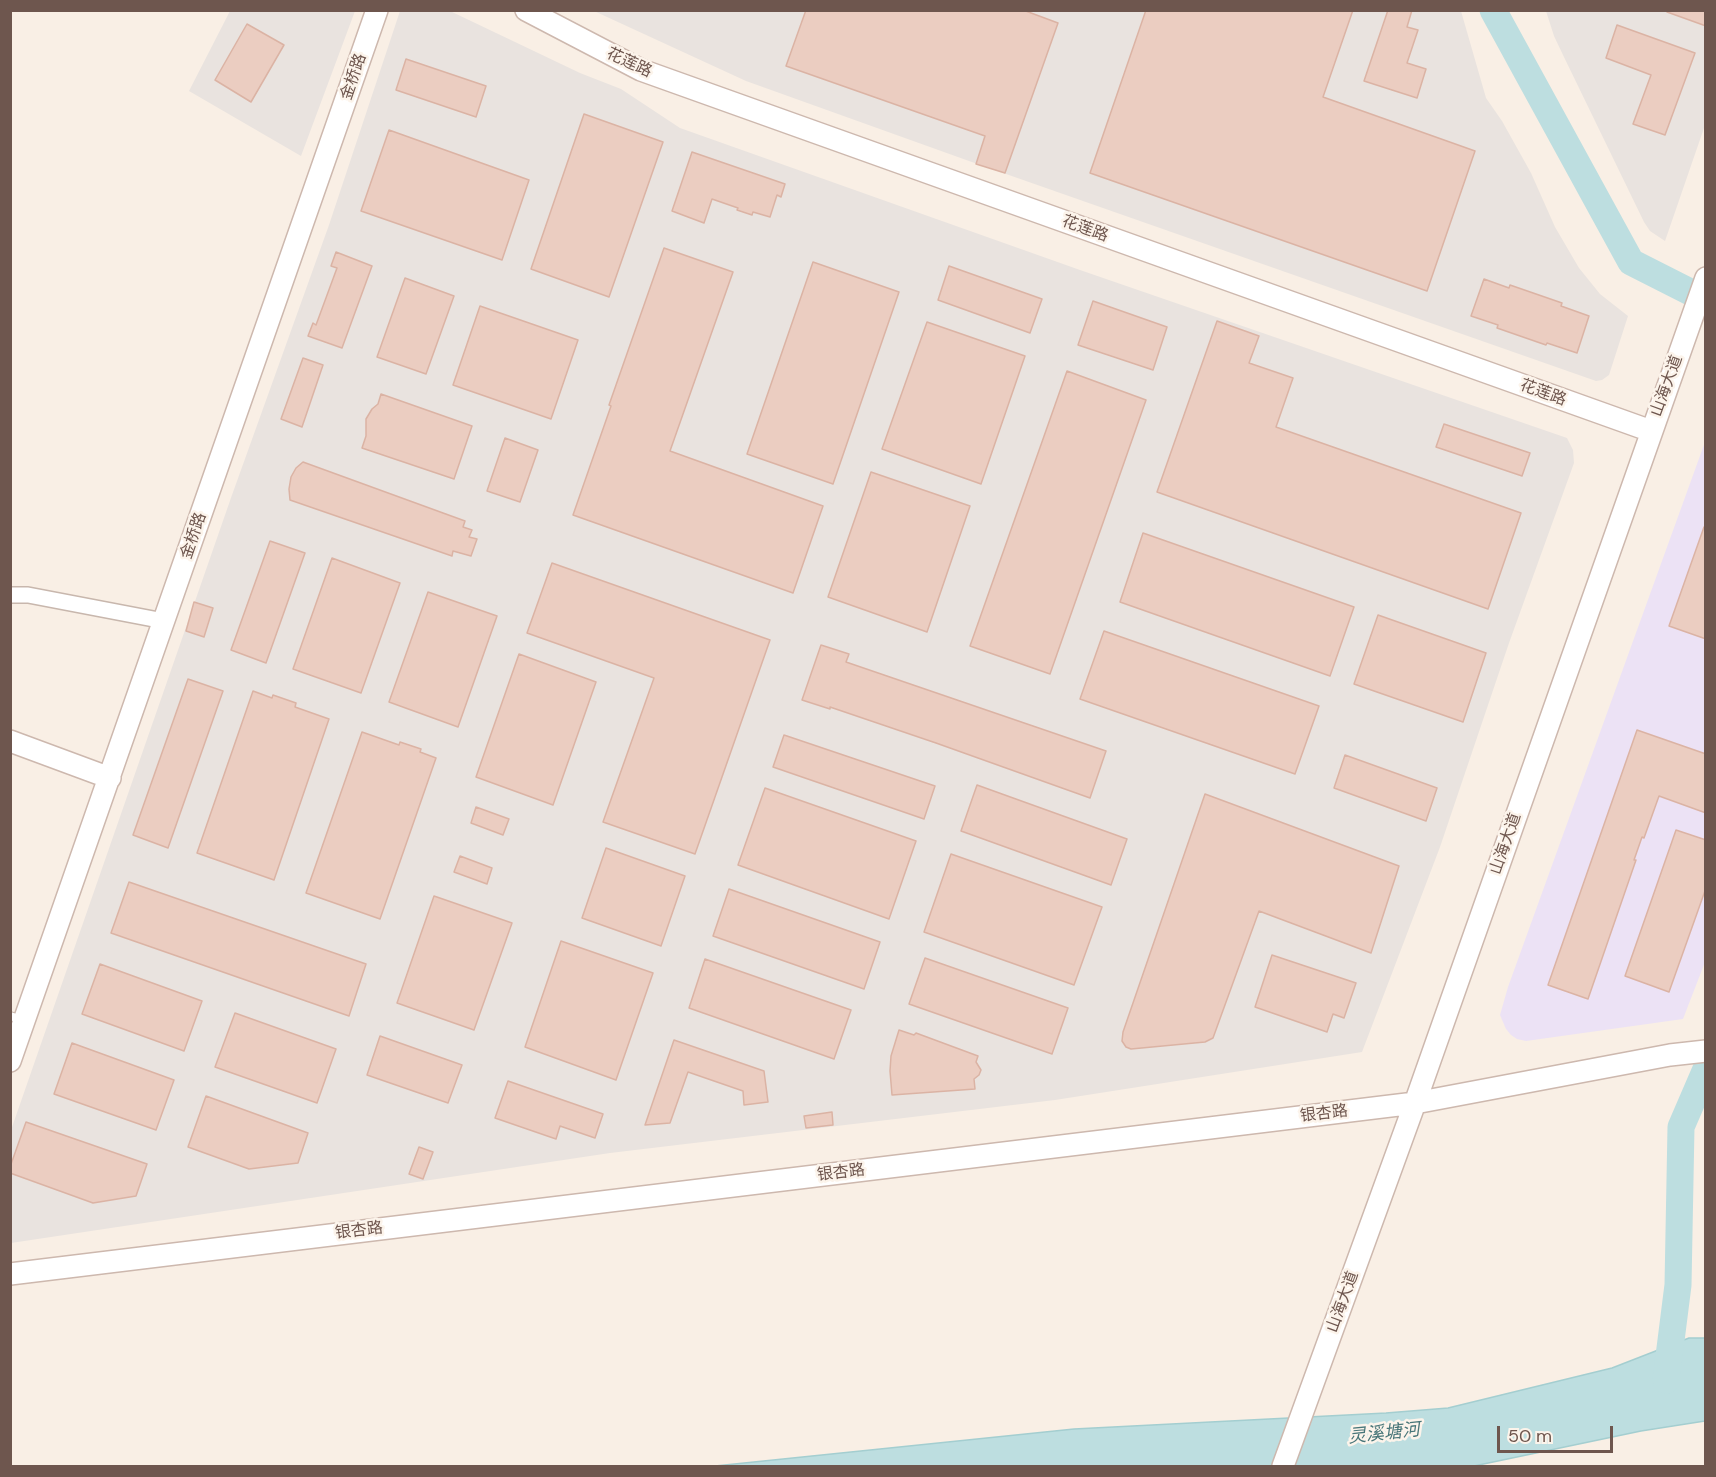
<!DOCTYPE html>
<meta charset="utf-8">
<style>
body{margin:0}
#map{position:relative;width:1716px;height:1477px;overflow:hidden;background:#f9efe5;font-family:"DM Sans",sans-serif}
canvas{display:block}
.frame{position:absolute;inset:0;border:12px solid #6e564e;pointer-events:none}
.scale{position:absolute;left:1497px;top:1426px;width:116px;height:27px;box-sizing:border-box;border:3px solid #6e564e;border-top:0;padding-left:8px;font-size:18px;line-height:21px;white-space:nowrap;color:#6e564e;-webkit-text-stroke:4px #fcf4eb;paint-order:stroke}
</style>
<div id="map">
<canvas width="1716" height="1477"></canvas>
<div class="frame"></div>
<div class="scale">50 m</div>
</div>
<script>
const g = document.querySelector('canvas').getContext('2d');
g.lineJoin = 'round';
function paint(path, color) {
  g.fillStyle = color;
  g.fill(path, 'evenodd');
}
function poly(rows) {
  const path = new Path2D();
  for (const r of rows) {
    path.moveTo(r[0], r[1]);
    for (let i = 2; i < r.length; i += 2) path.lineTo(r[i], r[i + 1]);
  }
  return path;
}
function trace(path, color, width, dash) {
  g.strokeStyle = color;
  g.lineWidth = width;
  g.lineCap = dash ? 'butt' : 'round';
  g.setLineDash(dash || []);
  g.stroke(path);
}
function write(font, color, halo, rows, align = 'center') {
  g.font = font + ' "DM Sans","Noto Sans SC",sans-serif';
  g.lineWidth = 5;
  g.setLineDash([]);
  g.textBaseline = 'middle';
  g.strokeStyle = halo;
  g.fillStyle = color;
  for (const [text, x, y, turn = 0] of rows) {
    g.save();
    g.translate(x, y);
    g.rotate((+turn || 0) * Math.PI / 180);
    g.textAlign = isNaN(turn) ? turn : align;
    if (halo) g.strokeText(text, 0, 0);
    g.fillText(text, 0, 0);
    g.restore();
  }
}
const industrial = poly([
 [230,11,355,11,301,156,189,91],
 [400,11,450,11,580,73,621,89,680,128,1080,270,1567,438,1573,450,1574,463,1509,643,1440,847,1362,1052,1055,1100,610,1153,11,1243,11,1130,232,495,329,225],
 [594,11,1461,11,1486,98,1502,121,1531,173,1555,227,1579,268,1600,294,1628,316,1609,375,1602,380,1596,381,969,161,746,81],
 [1546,11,1705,11,1705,125,1665,241,1650,231,1644,222,1563,55,1554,36]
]);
const education = poly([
 [1705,442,1705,962,1683,1019,1526,1041,1517,1039,1511,1035,1506,1029,1500,1015,1508,987]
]);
const water = poly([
 [1689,1338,1705,1338,1705,1421,1641,1431,1474,1466,715,1466,1074,1429,1386,1413,1448,1408,1612,1368,1689,1338]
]);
const river = poly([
 [1493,10,1631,262,1706,300],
 [1666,1380,1678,1285,1681,1127,1706,1069]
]);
const building = poly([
 [806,10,1023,10,1058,23,1005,173,976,164,985,136,786,66,806,10],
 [1146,10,1353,10,1323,97,1475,151,1427,291,1090,173,1146,10],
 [1388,10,1412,10,1407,27,1418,30,1407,63,1426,69,1417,98,1364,81,1388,10],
 [1667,10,1706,10,1706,26,1667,12,1667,10],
 [247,24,284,45,251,102,215,80,247,24],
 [1617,25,1695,53,1665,135,1633,124,1651,75,1606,58,1617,25],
 [406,59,486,86,476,117,396,90,406,59],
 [584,114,663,142,609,297,531,269,584,114],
 [389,130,529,180,502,260,361,211,389,130],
 [692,152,785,184,781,197,777,195,770,217,753,212,752,215,737,210,738,208,712,199,704,223,672,211,692,152],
 [664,248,733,272,670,451,823,506,793,593,573,515,611,406,609,405,664,248],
 [336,252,372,266,342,348,308,336,313,323,316,325,337,268,331,266,336,252],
 [813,262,899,292,833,484,747,454,813,262],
 [949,266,1042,299,1030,333,938,300,949,266],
 [405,278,454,296,426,374,377,357,405,278],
 [1484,279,1509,288,1510,285,1562,303,1561,306,1589,316,1577,353,1547,343,1546,345,1497,328,1498,325,1471,316,1484,279],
 [1093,301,1167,327,1153,370,1078,345,1093,301],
 [480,306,578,340,551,419,453,385,480,306],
 [1217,321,1259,336,1249,363,1293,378,1276,427,1521,513,1488,609,1157,492,1217,321],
 [927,322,1025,356,981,484,882,449,927,322],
 [303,358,323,365,302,427,281,419,303,358],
 [1067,371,1146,400,1050,674,970,646,1067,371],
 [381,394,472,426,454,479,362,448,366,436,366,419,372,409,378,404,381,394],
 [1444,424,1530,453,1522,476,1436,447,1444,424],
 [505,438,538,450,520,502,487,491,505,438],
 [303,462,465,521,463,527,472,530,469,537,477,539,471,556,453,551,452,556,290,500,289,489,291,477,296,468,303,462],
 [871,472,970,506,927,632,828,597,871,472],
 [1704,527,1706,527,1706,639,1669,626,1704,527],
 [1143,533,1354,607,1330,676,1120,602,1143,533],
 [270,541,305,553,266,663,231,650,270,541],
 [332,558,400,583,361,693,293,669,332,558],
 [552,563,770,640,695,854,603,822,654,678,527,633,552,563],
 [428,592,497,616,458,727,389,702,428,592],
 [194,602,213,608,204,637,186,631,194,602],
 [1378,615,1486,653,1463,722,1354,684,1378,615],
 [1104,631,1319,706,1295,774,1080,699,1104,631],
 [821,645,849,654,846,662,1106,751,1090,798,936,743,830,707,830,709,802,700,821,645],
 [519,654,596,682,553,805,476,777,519,654],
 [188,679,223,691,168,848,133,835,188,679],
 [253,691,272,698,273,695,296,703,295,707,329,719,274,880,197,853,253,691],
 [1637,730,1706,754,1706,813,1659,796,1644,838,1642,837,1634,860,1636,860,1588,999,1548,985,1637,730],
 [362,732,399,745,400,742,421,749,420,752,436,758,380,919,306,893,362,732],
 [784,735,935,786,924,819,773,767,784,735],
 [1345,755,1437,788,1426,821,1334,788,1345,755],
 [977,785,1127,839,1111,885,961,831,977,785],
 [765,788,916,841,889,919,738,865,765,788],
 [1205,794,1399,866,1371,953,1259,911,1213,1038,1205,1042,1131,1049,1126,1047,1122,1041,1123,1032,1205,794],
 [476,807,509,819,503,835,471,823,476,807],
 [1676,830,1706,840,1706,888,1669,992,1625,976,1676,830],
 [606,848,685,876,661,946,582,918,606,848],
 [951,854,1102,907,1074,985,924,932,951,854],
 [460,856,492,868,487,884,454,872,460,856],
 [129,882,366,964,349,1016,111,933,129,882],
 [729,889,880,942,864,989,713,936,729,889],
 [434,896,512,923,474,1030,397,1003,434,896],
 [561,941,653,973,616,1080,525,1047,561,941],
 [1272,955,1356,983,1344,1018,1333,1014,1327,1032,1255,1007,1272,955],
 [925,958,1068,1008,1052,1054,909,1004,925,958],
 [705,959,851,1010,834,1059,689,1008,705,959],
 [100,964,202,1001,184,1051,82,1014,100,964],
 [235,1013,336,1049,317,1103,215,1067,235,1013],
 [899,1030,914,1035,916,1033,978,1056,976,1062,981,1070,979,1075,974,1079,975,1089,892,1095,890,1071,891,1056,899,1030],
 [380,1036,462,1065,448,1103,367,1075,380,1036],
 [674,1040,764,1071,768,1102,744,1105,743,1091,688,1072,670,1123,645,1125,674,1040],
 [72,1043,174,1080,156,1130,54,1094,72,1043],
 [508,1081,603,1114,595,1138,560,1126,556,1139,495,1118,508,1081],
 [206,1096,308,1133,298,1163,249,1169,188,1147,206,1096],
 [832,1112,833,1125,806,1128,804,1116,832,1112],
 [26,1122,147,1164,136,1196,93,1203,10,1173,10,1167,26,1122],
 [419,1147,433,1152,423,1179,409,1174,419,1147]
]);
const lane = poly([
 [10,1016,23,1020]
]);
const street = poly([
 [10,595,28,595,164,621]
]);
const secondary = poly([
 [526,10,641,70,1651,431],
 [10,741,110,778],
 [10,1061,377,10],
 [10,1274,1415,1103,1670,1055,1706,1051],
 [1283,1466,1415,1103,1706,278]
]);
const streetNames = [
 ["花莲路",629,63,25],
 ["金桥路",354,77,-71],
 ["花莲路",1085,229,20],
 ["山海大道",1667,386,-70],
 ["花莲路",1543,393,20],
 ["金桥路",194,536,-71],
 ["山海大道",1506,844,-71],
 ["银杏路",1324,1114,-7],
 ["银杏路",841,1173,-7],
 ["银杏路",359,1231,-7],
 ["山海大道",1343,1302,-70]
];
const waterNames = [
 ["灵溪塘河",1384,1434,-6]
];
paint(industrial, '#e9e3df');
paint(education, '#ece2f5');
paint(water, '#bddee0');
trace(water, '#a4ced0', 1.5);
trace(river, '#bddee0', 27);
paint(building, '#ebcdc1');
trace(building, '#dbb3a4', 1.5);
trace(lane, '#c8b7ad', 10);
trace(street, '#c8b7ad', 18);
trace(secondary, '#cdb8ae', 24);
trace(lane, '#fff', 8);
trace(street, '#fff', 15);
trace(secondary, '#fff', 21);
write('16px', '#6e564e', '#fcf4eb', streetNames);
write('italic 18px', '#477578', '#fcf4eb', waterNames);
</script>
